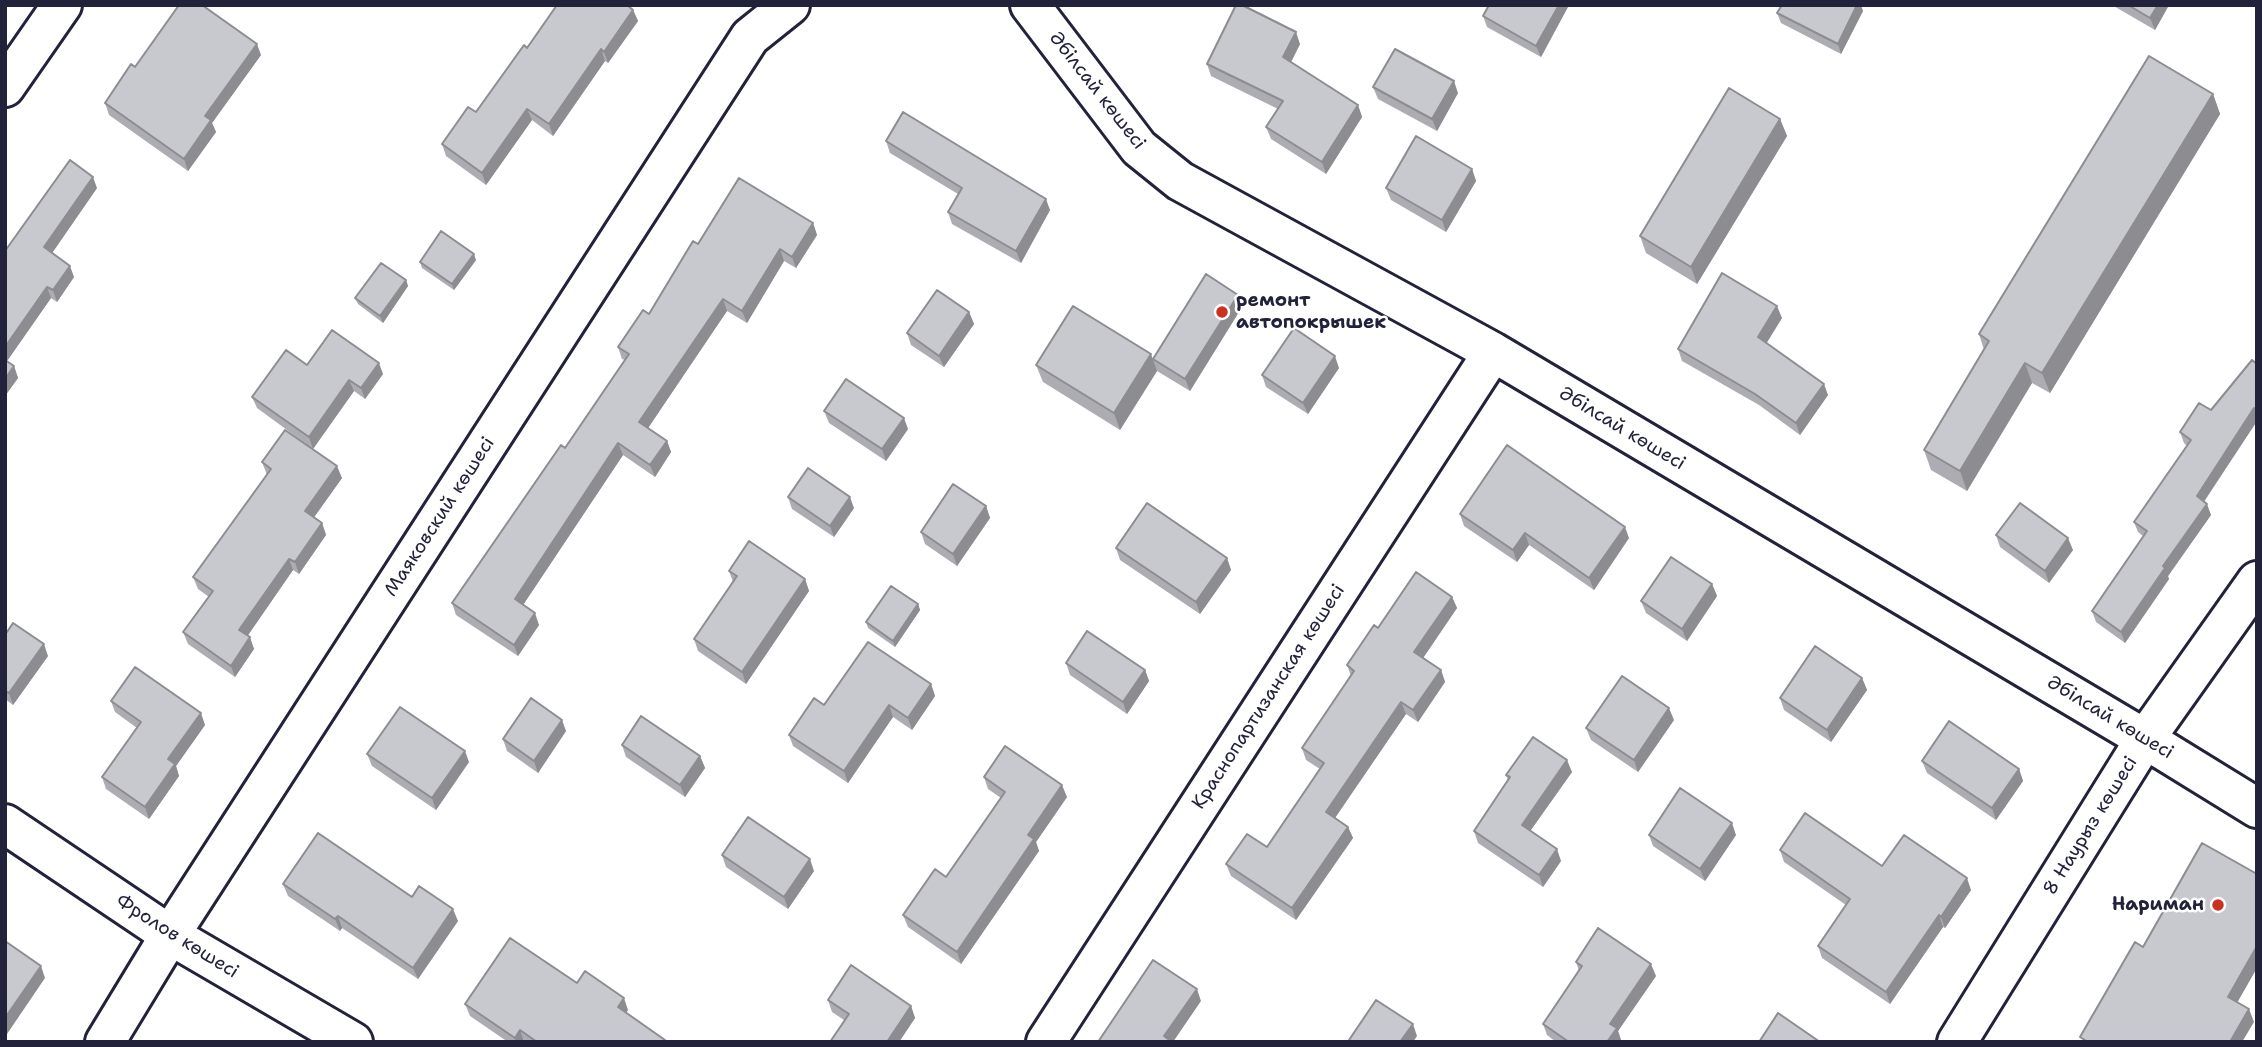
<!DOCTYPE html>
<meta charset="utf-8">
<style>
body{margin:0}
#map{position:relative;width:2262px;height:1047px;overflow:hidden;background:#fff;font-family:"Shantell Sans",sans-serif}
canvas{display:block}
.frame{position:absolute;inset:0;border:7px solid #22223b;pointer-events:none}
</style>
<div id="map">
<canvas width="2262" height="1047"></canvas>
<div class="frame"></div>
</div>
<script>
const g = document.querySelector('canvas').getContext('2d');
g.lineJoin = 'round';
function poly(rows) {
  const path = new Path2D();
  for (const r of rows) {
    path.moveTo(r[0], r[1]);
    for (let i = 2; i < r.length; i += 2) path.lineTo(r[i], r[i + 1]);
  }
  return path;
}
function trace(path, color, width, dash) {
  g.strokeStyle = color;
  g.lineWidth = width;
  g.lineCap = dash ? 'butt' : 'round';
  g.setLineDash(dash || []);
  g.stroke(path);
}
function paint(path, color) {
  g.fillStyle = color;
  g.fill(path, 'evenodd');
}
function write(font, color, halo, rows, align = 'center') {
  g.font = font + ' "Shantell Sans",sans-serif';
  g.lineWidth = 5;
  g.setLineDash([]);
  g.textBaseline = 'middle';
  g.strokeStyle = halo;
  g.fillStyle = color;
  for (const [text, x, y, turn = 0] of rows) {
    g.save();
    g.translate(x, y);
    g.rotate((+turn || 0) * Math.PI / 180);
    g.textAlign = isNaN(turn) ? turn : align;
    if (halo) g.strokeText(text, 0, 0);
    g.fillText(text, 0, 0);
    g.restore();
  }
}
const minor = poly([
 [1030,5,1139,148,1180,181,1493,352,2145,739,2257,808],
 [5,87,62,5],
 [5,824,170,935,353,1042],
 [1046,1042,1493,352],
 [1957,1042,2145,739,2257,581]
]);
const major = poly([
 [105,1042,170,935,750,37,790,5]
]);
const wall = poly([
 [1489,5,1569,5,1541,57,1487,27,1483,16],
 [2112,5,2169,5,2155,30],
 [633,10,638,21,608,63,605,61,553,136,532,120,486,185,446,156,442,144,476,112,527,48],
 [1863,11,1841,54,1781,23,1777,13],
 [1300,44,1291,62,1358,105,1362,117,1326,174,1271,139,1266,127,1278,109,1211,76,1207,64],
 [261,55,212,123,216,132,188,171,109,115,105,103,135,67],
 [1373,87,1458,93,1437,131,1378,99],
 [2213,94,2220,114,2050,393,2032,383,1967,491,1931,470,1924,450,1984,350,1979,334],
 [1780,119,1787,136,1697,284,1646,253,1640,236],
 [886,141,1050,210,1021,263,952,224,948,212,958,194,890,153],
 [1472,169,1476,181,1446,232,1391,200,1386,188],
 [97,188,52,253,74,277,57,302,51,298,7,361,14,366,18,378,5,396,5,251],
 [813,223,817,235,796,268,784,261,747,323,727,311,648,428,667,441,671,452,655,477,623,455,523,605,539,625,518,656,456,615,452,603,565,448,625,360,622,359,618,347,649,314,698,244],
 [476,260,454,290,422,268,420,262],
 [406,280,408,286,383,323,358,304,355,298],
 [1242,307,1190,391,1157,371,1120,430,1043,382,1036,365,1153,359],
 [969,312,974,324,944,367,911,345,907,333],
 [1782,318,1766,343,1828,395,1800,435,1759,405,1682,361,1678,349],
 [2257,364,2257,421,2204,502,2211,515,2168,576,2169,579,2125,643,2096,622,2092,611,2143,536,2138,532,2134,522,2187,446,2184,443,2180,432,2211,410],
 [307,365,383,374,365,399,354,391,313,449,257,408,252,397],
 [1339,368,1308,414,1266,387,1262,375],
 [824,411,908,429,886,461,829,423],
 [262,462,342,478,314,517,322,523,326,535,299,574,293,570,248,635,254,649,235,677,188,644,183,632,209,597,198,589,193,577,267,475],
 [788,497,854,508,834,537,792,509],
 [986,506,990,518,957,566,925,544,921,532],
 [1460,514,1629,538,1594,590,1529,545,1517,562,1464,526],
 [1996,535,2073,550,2049,583,2000,547],
 [1116,548,1227,558,1231,570,1200,614,1120,560],
 [729,571,805,579,809,591,746,684,698,651,694,639,733,582],
 [1712,584,1717,596,1687,641,1646,613,1641,601],
 [1452,597,1457,608,1423,658,1441,670,1445,682,1418,722,1406,714,1335,817,1348,827,1353,838,1296,920,1231,876,1226,864,1267,847,1320,769,1306,760,1302,748,1351,676,1347,665,1378,628],
 [918,604,920,610,895,647,868,628,866,622],
 [5,631,48,656,13,705,5,699],
 [1066,663,1145,670,1149,681,1127,714,1070,675],
 [1862,678,1867,690,1831,742,1784,710,1780,698],
 [931,684,935,696,912,730,893,717,848,783,793,746,789,735,824,705],
 [111,701,205,725,176,766,179,776,149,819,106,789,102,777,137,728,115,712],
 [1674,720,1638,772,1591,740,1586,728],
 [566,731,538,773,507,751,503,739],
 [622,745,700,756,705,768,685,797,626,757],
 [367,754,469,762,436,810,372,766],
 [1922,761,2019,769,2023,781,1996,820,1927,773],
 [1572,772,1530,831,1561,861,1543,887,1478,843,1474,831,1508,780,1506,775],
 [984,777,1067,797,1036,842,1039,851,961,964,908,927,903,915,946,877,1001,798,988,789],
 [1649,835,1736,835,1705,881,1653,846],
 [1780,850,1882,866,1971,890,1945,928,1943,927,1890,1004,1822,958,1818,946,1846,905,1784,862],
 [722,855,814,871,788,909,726,867],
 [283,884,412,897,458,921,418,979,342,928,340,931,288,896],
 [1576,962,1656,976,1618,1031,1621,1040,1620,1042,1556,1042,1547,1035,1543,1024,1579,971],
 [577,983,628,1010,626,1013,666,1042,508,1042,470,1016,465,1004],
 [828,1000,911,1006,915,1018,899,1042,830,1042,844,1020,832,1012]
]);
const shadedWall = poly([
 [1559,5,1569,5,1541,57,1536,46],
 [1857,5,1861,5,1863,11,1841,54,1838,44],
 [2158,5,2169,5,2155,30,2150,18],
 [633,10,638,21,608,63,604,52],
 [1296,32,1300,44,1288,68,1283,57],
 [257,44,261,55,212,123,216,132,188,171,184,159,205,116],
 [601,49,605,61,553,136,549,124],
 [1454,81,1458,93,1437,131,1432,119],
 [2213,94,2220,114,2050,393,2042,373],
 [1358,105,1362,117,1326,174,1322,162],
 [527,109,532,120,486,185,482,173],
 [1780,119,1787,136,1697,284,1691,267],
 [1472,169,1476,181,1446,232,1442,220],
 [93,177,97,188,48,259,44,247],
 [1046,199,1050,210,1021,263,1016,251],
 [813,223,817,235,796,268,792,257],
 [780,249,784,261,747,323,742,311],
 [474,254,476,260,454,290,452,284],
 [70,266,74,277,57,302,53,290],
 [406,280,408,286,383,323,380,316],
 [47,287,51,298,5,364,5,347],
 [1238,295,1242,307,1190,391,1185,379],
 [723,299,727,311,644,434,639,422],
 [1777,306,1782,318,1763,349,1758,337],
 [969,312,974,324,944,367,939,356],
 [1151,354,1157,371,1120,430,1114,413],
 [1335,356,1339,368,1308,414,1303,403],
 [379,363,383,374,365,399,361,388],
 [2025,363,2032,383,1967,491,1960,471],
 [14,366,18,378,5,396,5,379],
 [349,380,354,391,313,449,309,437],
 [1824,384,1828,395,1800,435,1796,423],
 [2254,408,2257,414,2257,421,2200,507,2197,496],
 [904,418,908,429,886,461,882,449],
 [667,441,671,452,655,477,650,465],
 [618,443,623,455,519,611,515,599],
 [337,466,342,478,310,523,305,511],
 [850,497,854,508,834,537,830,526],
 [2207,504,2211,515,2168,576,2169,579,2125,643,2121,632,2163,566],
 [986,506,990,518,957,566,953,554],
 [322,523,326,535,299,574,295,562],
 [1625,527,1629,538,1594,590,1589,578],
 [1525,533,1529,545,1517,562,1513,550],
 [2068,538,2073,550,2049,583,2045,571],
 [1227,558,1231,570,1200,614,1196,602],
 [289,559,293,570,244,641,239,630],
 [805,579,809,591,746,684,742,672],
 [1712,584,1717,596,1687,641,1682,629],
 [1452,597,1457,608,1419,664,1414,652],
 [918,604,920,610,895,647,893,641],
 [535,613,539,625,518,656,514,645],
 [250,637,254,649,235,677,231,666],
 [44,644,48,656,13,705,9,693],
 [1145,670,1149,681,1127,714,1123,702],
 [1441,670,1445,682,1418,722,1413,710],
 [1862,678,1867,690,1831,742,1827,730],
 [931,684,935,696,912,730,908,718],
 [1401,702,1406,714,1331,824,1326,812],
 [889,705,893,717,848,783,844,771],
 [1669,708,1674,720,1638,772,1634,760],
 [201,713,205,725,176,766,179,776,149,819,145,807,168,759],
 [562,720,566,731,538,773,534,761],
 [465,751,469,762,436,810,432,798],
 [700,756,705,768,685,797,680,785],
 [1567,760,1572,772,1526,837,1522,825],
 [2019,769,2023,781,1996,820,1992,808],
 [1062,785,1067,797,1036,842,1039,851,961,964,957,952,1028,835],
 [1732,823,1736,835,1705,881,1700,869],
 [1348,827,1353,838,1296,920,1292,908],
 [1557,849,1561,861,1543,887,1539,875],
 [810,859,814,871,788,909,784,897],
 [1967,878,1971,890,1945,928,1941,917],
 [453,909,458,921,418,979,413,968],
 [1939,915,1943,927,1890,1004,1886,992],
 [338,916,342,928,340,931,335,919],
 [2257,946,2257,968,2233,1010,2228,997],
 [1651,964,1656,976,1618,1031,1621,1040,1620,1042,1607,1042,1610,1024],
 [41,966,45,978,5,1037,5,1018],
 [1197,989,1201,1001,1173,1042,1164,1036],
 [624,998,628,1010,622,1019,618,1007],
 [911,1006,915,1018,899,1042,887,1042],
 [2249,1009,2254,1022,2242,1042,2230,1042],
 [1413,1024,1417,1036,1413,1042,1400,1042],
 [520,1030,524,1042,516,1042,515,1038]
]);
const building = poly([
 [179,5,202,5,257,44,205,116,211,120,184,159,105,103,131,64,135,67,179,5],
 [557,5,627,5,633,10,604,52,601,49,549,124,527,109,482,173,442,144,468,107,476,112,524,45,527,48,557,5],
 [1236,5,1242,5,1296,32,1283,57,1358,105,1322,162,1266,127,1283,101,1207,64,1236,5],
 [1489,5,1559,5,1536,46,1483,16,1489,5],
 [1782,5,1857,5,1838,44,1777,13,1782,5],
 [2128,5,2158,5,2150,18,2128,5],
 [1395,49,1454,81,1432,119,1373,87,1395,49],
 [2149,56,2213,94,2042,373,2025,363,1960,471,1924,450,1989,341,1979,334,2149,56],
 [1729,88,1780,119,1691,267,1640,236,1729,88],
 [903,112,1046,199,1016,251,948,212,962,188,886,141,903,112],
 [1416,136,1472,169,1442,220,1386,188,1416,136],
 [70,160,93,177,44,247,70,266,53,290,47,287,5,347,5,251,70,160],
 [739,178,813,223,792,257,780,249,742,311,723,299,639,422,667,441,650,465,618,443,515,599,535,613,514,645,452,603,561,445,565,448,629,354,618,347,643,310,649,314,693,241,698,244,739,178],
 [441,231,474,254,452,284,420,262,441,231],
 [381,263,406,280,380,316,355,298,381,263],
 [1722,273,1777,306,1758,337,1824,384,1796,423,1755,394,1678,349,1722,273],
 [1206,274,1238,295,1185,379,1153,359,1206,274],
 [937,290,969,312,939,356,907,333,937,290],
 [1073,306,1151,354,1114,413,1036,365,1073,306],
 [1294,328,1335,356,1303,403,1262,375,1294,328],
 [332,330,379,363,361,388,349,380,309,437,252,397,286,350,307,365,332,330],
 [5,360,14,366,5,379,5,360],
 [2252,360,2257,364,2257,410,2254,408,2197,496,2207,504,2163,566,2165,568,2121,632,2092,611,2147,531,2134,522,2191,440,2180,432,2199,403,2211,410,2252,360],
 [846,379,904,418,882,449,824,411,846,379],
 [285,430,337,466,305,511,322,523,295,562,289,559,239,630,250,637,231,666,183,632,213,591,193,577,271,469,262,462,285,430],
 [1507,445,1625,527,1589,578,1525,533,1513,550,1460,514,1507,445],
 [808,468,850,497,830,526,788,497,808,468],
 [953,484,986,506,953,554,921,532,953,484],
 [1147,503,1227,558,1196,602,1116,548,1147,503],
 [2020,503,2068,538,2045,571,1996,535,2020,503],
 [749,541,805,579,742,672,694,639,737,576,729,571,749,541],
 [1671,557,1712,584,1682,629,1641,601,1671,557],
 [1416,572,1452,597,1414,652,1441,670,1413,710,1401,702,1326,812,1348,827,1292,908,1226,864,1247,834,1267,847,1324,763,1302,748,1354,671,1347,665,1374,625,1378,628,1416,572],
 [891,586,918,604,893,641,866,622,891,586],
 [13,623,44,644,9,693,5,691,5,631,7,632,13,623],
 [1087,631,1145,670,1123,702,1066,663,1087,631],
 [868,642,931,684,908,718,889,705,844,771,789,735,814,698,824,705,868,642],
 [1815,646,1862,678,1827,730,1780,698,1815,646],
 [135,667,201,713,168,759,175,764,145,807,102,777,141,722,111,701,135,667],
 [1622,676,1669,708,1634,760,1586,728,1622,676],
 [531,698,562,720,534,761,503,739,531,698],
 [400,707,465,751,432,798,367,754,400,707],
 [641,716,700,756,680,785,622,745,641,716],
 [1949,721,2019,769,1992,808,1922,761,1949,721],
 [1533,737,1567,760,1522,825,1557,849,1539,875,1474,831,1510,777,1506,775,1533,737],
 [1005,746,1062,785,1028,835,1034,839,957,952,903,915,935,869,946,877,1005,792,984,777,1005,746],
 [1680,788,1732,823,1700,869,1649,835,1680,788],
 [1805,813,1882,866,1904,835,1967,878,1941,917,1939,915,1886,992,1818,946,1850,899,1780,850,1805,813],
 [748,817,810,859,784,897,722,855,748,817],
 [318,833,412,897,419,886,453,909,413,968,338,916,335,919,283,884,318,833],
 [2202,843,2257,874,2257,946,2228,997,2249,1009,2230,1042,2088,1042,2080,1037,2135,942,2143,947,2202,843],
 [1598,928,1651,964,1610,1024,1617,1028,1607,1042,1569,1042,1543,1024,1582,966,1576,962,1598,928],
 [510,938,577,983,585,971,624,998,618,1007,665,1040,664,1042,537,1042,520,1030,515,1038,465,1004,510,938],
 [5,941,41,966,5,1018,5,941],
 [1153,960,1197,989,1164,1036,1172,1042,1098,1042,1153,960],
 [851,965,911,1006,887,1042,830,1042,849,1014,828,1000,851,965],
 [1376,1000,1413,1024,1400,1042,1351,1042,1349,1040,1376,1000],
 [1778,1013,1820,1042,1759,1042,1778,1013]
]);
const markers = [
 [1222,312,7,"#c8321e"],
 [2218,905,7,"#c8321e"]
];
const streetNames = [
 ["Әбілсай көшесі",1097,91,52],
 ["Әбілсай көшесі",1622,429,31],
 ["Маяковский көшесі",440,517,-57],
 ["Краснопартизанская көшесі",1269,697,-57],
 ["Әбілсай көшесі",2110,718,31],
 ["8 Наурыз көшесі",2091,826,-58],
 ["Фролов көшесі",177,937,32]
];
const poiNames = [
 ["ремонт",1236,301],
 ["автопокрышек",1236,323],
 ["Нариман",2204,905,"right"]
];
trace(minor, '#22223b', 44);
trace(major, '#22223b', 44);
trace(minor, '#fff', 38);
trace(major, '#fff', 38);
paint(wall, '#acacb2');
paint(shadedWall, '#8c8c91');
paint(building, '#c8c8cf');
trace(building, '#8c8c91', 2);
for (const [x, y, r, color] of markers) {
  const dot = new Path2D();
  dot.arc(x, y, r, 0, 2 * Math.PI);
  g.fillStyle = color;
  g.fill(dot);
  trace(dot, '#fff', 2.5);
}
write('19px', '#22223b', '#fff', streetNames);
write('bold 19px', '#22223b', '#fff', poiNames, 'left');
</script>
